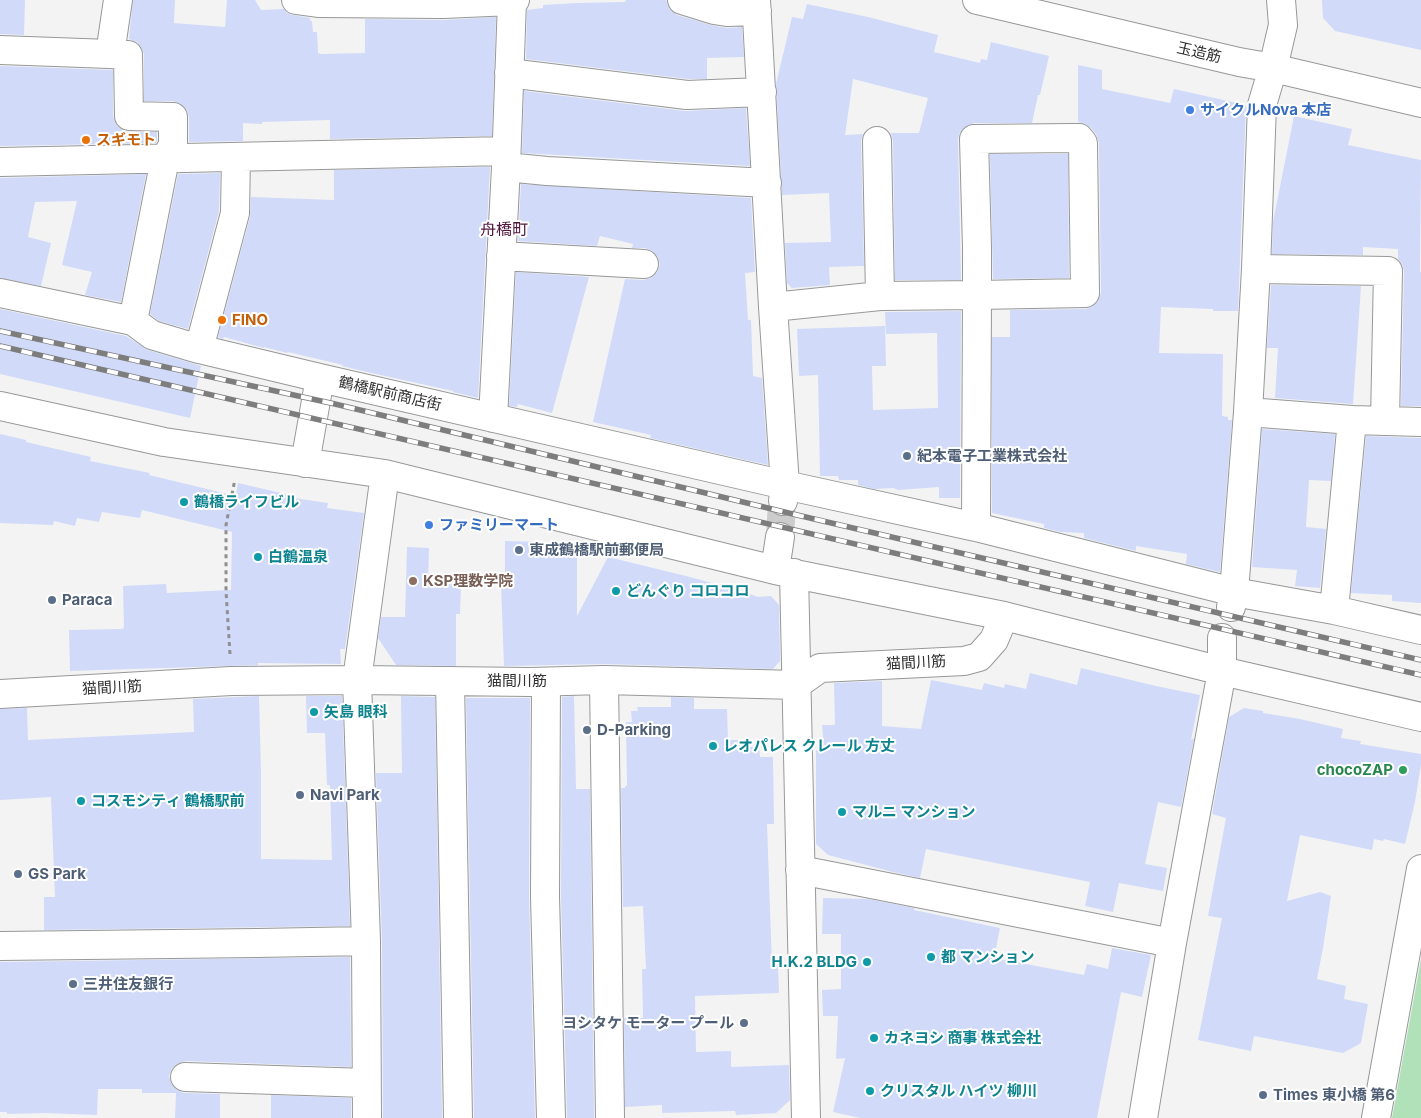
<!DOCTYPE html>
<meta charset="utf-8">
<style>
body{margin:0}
canvas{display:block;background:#f3f3f4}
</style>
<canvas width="1421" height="1118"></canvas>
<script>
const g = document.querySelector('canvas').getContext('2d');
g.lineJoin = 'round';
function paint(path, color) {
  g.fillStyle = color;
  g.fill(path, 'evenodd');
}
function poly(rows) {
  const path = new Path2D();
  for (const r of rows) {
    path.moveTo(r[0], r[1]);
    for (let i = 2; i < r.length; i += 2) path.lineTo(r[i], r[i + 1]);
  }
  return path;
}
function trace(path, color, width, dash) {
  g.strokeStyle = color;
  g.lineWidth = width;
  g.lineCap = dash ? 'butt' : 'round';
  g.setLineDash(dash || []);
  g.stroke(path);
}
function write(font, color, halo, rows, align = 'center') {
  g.font = font + ' Inter,"Noto Sans JP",sans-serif';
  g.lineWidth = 4;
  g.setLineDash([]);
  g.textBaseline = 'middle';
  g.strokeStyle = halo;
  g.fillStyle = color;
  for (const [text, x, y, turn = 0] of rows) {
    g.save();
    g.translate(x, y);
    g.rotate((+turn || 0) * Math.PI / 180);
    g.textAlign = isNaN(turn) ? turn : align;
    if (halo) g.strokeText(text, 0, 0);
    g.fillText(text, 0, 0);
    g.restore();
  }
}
const green = poly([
 [1421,959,1421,1118,1392,1118]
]);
const building = poly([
 [0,0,25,0,24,35,0,34],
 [133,0,175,0,174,23,225,27,227,0,255,0,261,10,284,9,287,13,293,15,310,18,310,21,312,21,313,32,317,32,318,53,321,54,365,53,365,19,443,20,496,17,492,136,330,139,330,120,262,122,262,124,243,123,243,141,189,142,189,117,187,110,181,104,173,101,144,101,144,54,141,47,137,42,129,39],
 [626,0,666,0,670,10,677,15,711,25,727,28,742,27,744,57,707,58,707,79,688,79,526,59,527,10,543,8,543,5,577,3,625,2],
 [1322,0,1421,0,1421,50,1335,31,1323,18],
 [807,4,868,17,938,35,934,52,980,63,981,59,987,60,991,42,1049,56,1040,95,1038,95,1032,123,974,123,966,126,960,132,958,139,961,280,895,280,893,141,891,133,919,133,928,98,853,79,845,135,863,134,861,141,864,266,829,267,830,285,792,288,787,283,785,243,831,242,829,193,782,195,776,84,792,17,803,19],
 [1078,65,1102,70,1102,89,1170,103,1174,89,1246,105,1238,311,1213,311,1213,309,1161,307,1159,353,1223,354,1222,416,1228,417,1228,420,1232,420,1220,572,1186,564,1187,554,1136,546,1136,551,1084,538,1084,533,1061,532,1044,528,1044,524,992,513,992,337,1010,337,1010,310,1086,309,1093,306,1098,301,1101,293,1099,143,1096,134,1091,128,1085,124,1078,122],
 [0,66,113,70,113,116,116,124,121,129,128,132,157,132,157,141,156,143,0,146],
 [524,91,685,111,746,108,750,166,522,153],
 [1294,116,1352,129,1348,145,1421,160,1420,272,1421,272,1421,406,1401,406,1404,271,1402,264,1398,259,1398,249,1363,247,1363,255,1272,254,1273,222],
 [990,154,1068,154,1069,278,993,279],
 [490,167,478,398,453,392,453,391,367,372,342,366,343,365,288,352,287,353,264,347,264,348,224,337,223,339,218,337,250,217,251,197,334,200,334,170],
 [220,173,219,211,188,329,159,321,150,314,178,174],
 [146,174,121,302,85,295,92,272,62,265,77,201,35,202,28,237,51,243,41,286,0,278,0,178],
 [521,184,751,198,755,272,745,273,748,320,751,320,753,376,762,378,768,465,650,438,651,435,593,422,625,279,643,280,651,278,657,272,660,265,658,257,652,251,645,248,632,248,633,244,600,236,597,246,518,241],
 [516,272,589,277,552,413,518,404,517,407,509,406],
 [1271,285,1361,286,1353,404,1275,398,1278,348,1267,348],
 [0,309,126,336,148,350,201,366,190,418,0,374],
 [961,311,960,498,939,498,939,487,898,490,893,488,874,489,858,485,858,480,839,480,838,476,820,476,818,375,799,376,797,329,885,326,886,366,872,366,873,410,938,408,937,333,886,334,885,312],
 [1262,429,1335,434,1331,481,1309,480,1306,527,1326,529,1320,588,1295,586,1297,570,1252,567],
 [0,434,26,440,26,442,91,457,90,461,150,473,149,475,236,496,238,483,294,496,294,498,328,503,327,508,364,513,345,649,340,649,341,664,258,663,258,665,70,671,69,630,123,629,124,627,123,586,166,584,167,593,231,590,232,532,142,510,140,518,102,512,99,522,77,518,75,526,54,521,53,525,0,523],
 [1366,436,1421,438,1421,603,1392,601,1392,595,1351,593],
 [505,541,540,542,577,549,577,616,608,557,686,576,742,591,758,597,771,596,779,605,780,661,773,669,604,664,504,666,501,584,505,584],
 [407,547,429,548,428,582,461,583,460,614,456,614,456,666,396,665,378,638,381,617,405,617],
 [1081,668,1156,686,1200,695,1191,740,1194,738,1181,807,1158,802,1145,864,1167,868,1163,891,1119,883,1113,912,1085,906,1090,882,926,849,920,878,893,872,828,855,816,844,816,750,824,750,822,725,835,725,834,683,882,681,882,726,921,729,931,680,982,690,984,683,1004,688,1005,684,1026,689,1030,673,1077,685],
 [259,696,261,772,261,859,332,860,330,785,327,785,325,733,307,733,306,696,342,696,350,926,44,930,44,897,55,897,51,797,0,800,0,709,27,708,28,740,194,732,193,699],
 [401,696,435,697,442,1118,383,1118,382,941,376,773,402,773],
 [574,696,576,789,590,789,594,1118,567,1118,561,897,562,697],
 [671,697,694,698,694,709,727,709,728,740,744,740,744,747,759,747,760,757,773,757,774,824,767,824,772,965,778,965,779,993,695,996,696,1052,731,1051,731,1067,789,1065,790,1100,776,1113,736,1115,735,1111,662,1113,662,1105,625,1107,624,1018,643,1018,642,969,646,969,643,906,623,907,621,788,625,788,625,786,627,786,626,722,632,722,631,711,638,711,637,707,671,707],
 [466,698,530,698,529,897,535,1118,474,1118],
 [1244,708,1263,711,1263,713,1300,719,1343,729,1341,738,1361,741,1360,744,1421,754,1421,764,1415,802,1405,844,1384,839,1383,841,1374,839,1372,850,1300,835,1287,901,1320,892,1331,896,1323,948,1317,979,1346,986,1344,999,1368,1004,1361,1043,1343,1053,1254,1036,1251,1051,1198,1040,1222,918,1208,916,1226,818,1212,814,1229,717],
 [823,898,868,899,914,908,914,910,1000,928,994,958,1084,975,1087,964,1108,969,1112,948,1151,955,1142,997,1121,992,1097,1118,860,1118,833,1112,845,1058,836,1059,838,1016,823,1016,822,990,841,989,841,934,822,934],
 [350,957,351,1067,186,1061,177,1064,172,1068,169,1076,172,1085,176,1090,184,1093,220,1094,220,1118,175,1118,176,1093,142,1093,142,1089,98,1089,97,1115,45,1113,7,1114,7,1112,0,1112,0,962],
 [271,1095,351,1098,351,1118,271,1118]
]);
const minorTunnel = poly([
 [780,537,782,503]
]);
const path = poly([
 [230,654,226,591,226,525,235,479]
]);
const minor = poly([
 [296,0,318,3,443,4,512,1],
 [682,0,714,10,727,12,757,11],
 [756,0,773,307,785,485,783,501],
 [977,0,1239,62,1273,68,1421,103],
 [0,50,110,54,118,0],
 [110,54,128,55,129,116,173,117,173,145,165,159,133,321],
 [509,73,687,95,762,92],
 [877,141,880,296],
 [0,162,506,151],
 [506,167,547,171,767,183],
 [501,256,644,264],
 [1256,269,1388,271,1385,421],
 [0,293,133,321,152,335,199,349,320,378,785,485,976,527,1234,592,1334,610,1421,630],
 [773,307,880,296,977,295,1085,293,1083,143,1079,138,1072,138,974,139,977,248,977,295,976,527],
 [199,349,235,213,236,157],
 [0,406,164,442,385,474,775,570,1004,616,1222,671,1421,717],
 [1248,412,1352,420,1421,422],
 [493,418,506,167,512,1,515,0],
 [305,463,320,378],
 [775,570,780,537],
 [794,573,806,1118],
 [1231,607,1234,592,1248,412,1256,269,1262,105,1273,68,1283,25,1281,0],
 [1334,610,1352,420],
 [604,680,610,1118],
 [450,681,458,1118],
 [546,682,545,897,551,1118],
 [0,694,231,681,357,680,530,682,604,680,796,685,820,668,964,661,979,657,994,640,1004,616],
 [800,870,1172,943],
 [0,946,257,943,366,941],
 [185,1077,366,1083],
 [367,1118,366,941,357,680,385,474],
 [1143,1118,1172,943,1222,671,1222,638],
 [1376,1118,1421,869]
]);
const rail = poly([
 [0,331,335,404,797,515,1421,660],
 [0,346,1421,675]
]);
const markers = [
 [1190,110,5,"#3f7fe0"],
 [86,140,5,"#e8710a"],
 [222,320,5,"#e8710a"],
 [907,456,5,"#5c6f8a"],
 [184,502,5,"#0f9aa8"],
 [429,525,5,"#3f7fe0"],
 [519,550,5,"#5c6f8a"],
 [258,557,5,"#0f9aa8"],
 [413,581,5,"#8d6e63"],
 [616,591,5,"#0f9aa8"],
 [52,600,5,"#5c6f8a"],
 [314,712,5,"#0f9aa8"],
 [587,730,5,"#5c6f8a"],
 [713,746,5,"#0f9aa8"],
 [1403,770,5,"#2e9e5b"],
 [300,795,5,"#5c6f8a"],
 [81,801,5,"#0f9aa8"],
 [842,812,5,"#0f9aa8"],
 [18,874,5,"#5c6f8a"],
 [931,957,5,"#0f9aa8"],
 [867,962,5,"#0f9aa8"],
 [73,984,5,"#5c6f8a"],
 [744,1023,5,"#5c6f8a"],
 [874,1038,5,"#0f9aa8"],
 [870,1091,5,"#0f9aa8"],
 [1263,1095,5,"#5c6f8a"]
];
const streetNames = [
 ["玉造筋",1199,53,13],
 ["鶴橋駅前商店街",390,394,13],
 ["猫間川筋",916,663,-3],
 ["猫間川筋",517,681],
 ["猫間川筋",112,688,-3]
];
const shopNames = [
 ["サイクルNova 本店",1200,110],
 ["ファミリーマート",439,525]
];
const foodNames = [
 ["スギモト",96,140],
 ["FINO",232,320]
];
const serviceNames = [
 ["紀本電子工業株式会社",917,456],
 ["東成鶴橋駅前郵便局",529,550],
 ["Paraca",62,600],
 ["D-Parking",597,730],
 ["Navi Park",310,795],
 ["GS Park",28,874],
 ["三井住友銀行",83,984],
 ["ヨシタケ モーター プール",734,1023,"right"],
 ["Times 東小橋 第6",1273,1095]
];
const cultureNames = [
 ["鶴橋ライフビル",194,502],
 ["白鶴温泉",268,557],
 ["どんぐり コロコロ",626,591],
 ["矢島 眼科",324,712],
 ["レオパレス クレール 方丈",723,746],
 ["コスモシティ 鶴橋駅前",91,801],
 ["マルニ マンション",852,812],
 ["都 マンション",941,957],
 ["H.K.2 BLDG",857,962,"right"],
 ["カネヨシ 商事 株式会社",884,1038],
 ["クリスタル ハイツ 柳川",880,1091]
];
const educationNames = [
 ["KSP理数学院",423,581]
];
const leisureNames = [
 ["chocoZAP",1393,770]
];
const neighbourhoodNames = [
 ["舟橋町",504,230]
];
paint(green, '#b0e1b9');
paint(building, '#d1dbf9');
trace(minorTunnel, '#cccccd', 28, [28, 14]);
trace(minor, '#979899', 30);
trace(path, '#8f8f90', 3, [4, 4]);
trace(minor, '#fff', 28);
trace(rail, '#7d7d7d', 5.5);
trace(rail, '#fff', 4, [11]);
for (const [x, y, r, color] of markers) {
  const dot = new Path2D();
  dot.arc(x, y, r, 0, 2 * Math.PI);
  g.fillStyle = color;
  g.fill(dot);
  trace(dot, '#fff', 2);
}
write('15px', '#313131', '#fff', streetNames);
write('bold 15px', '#366cbe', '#fff', shopNames, 'left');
write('bold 15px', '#c56008', '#fff', foodNames, 'left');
write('bold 15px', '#4e5e75', '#fff', serviceNames, 'left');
write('bold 15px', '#0d838f', '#fff', cultureNames, 'left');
write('bold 15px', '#785e54', '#fff', educationNames, 'left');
write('bold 15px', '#27864d', '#fff', leisureNames, 'right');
write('16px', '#51163d', '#fff', neighbourhoodNames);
</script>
